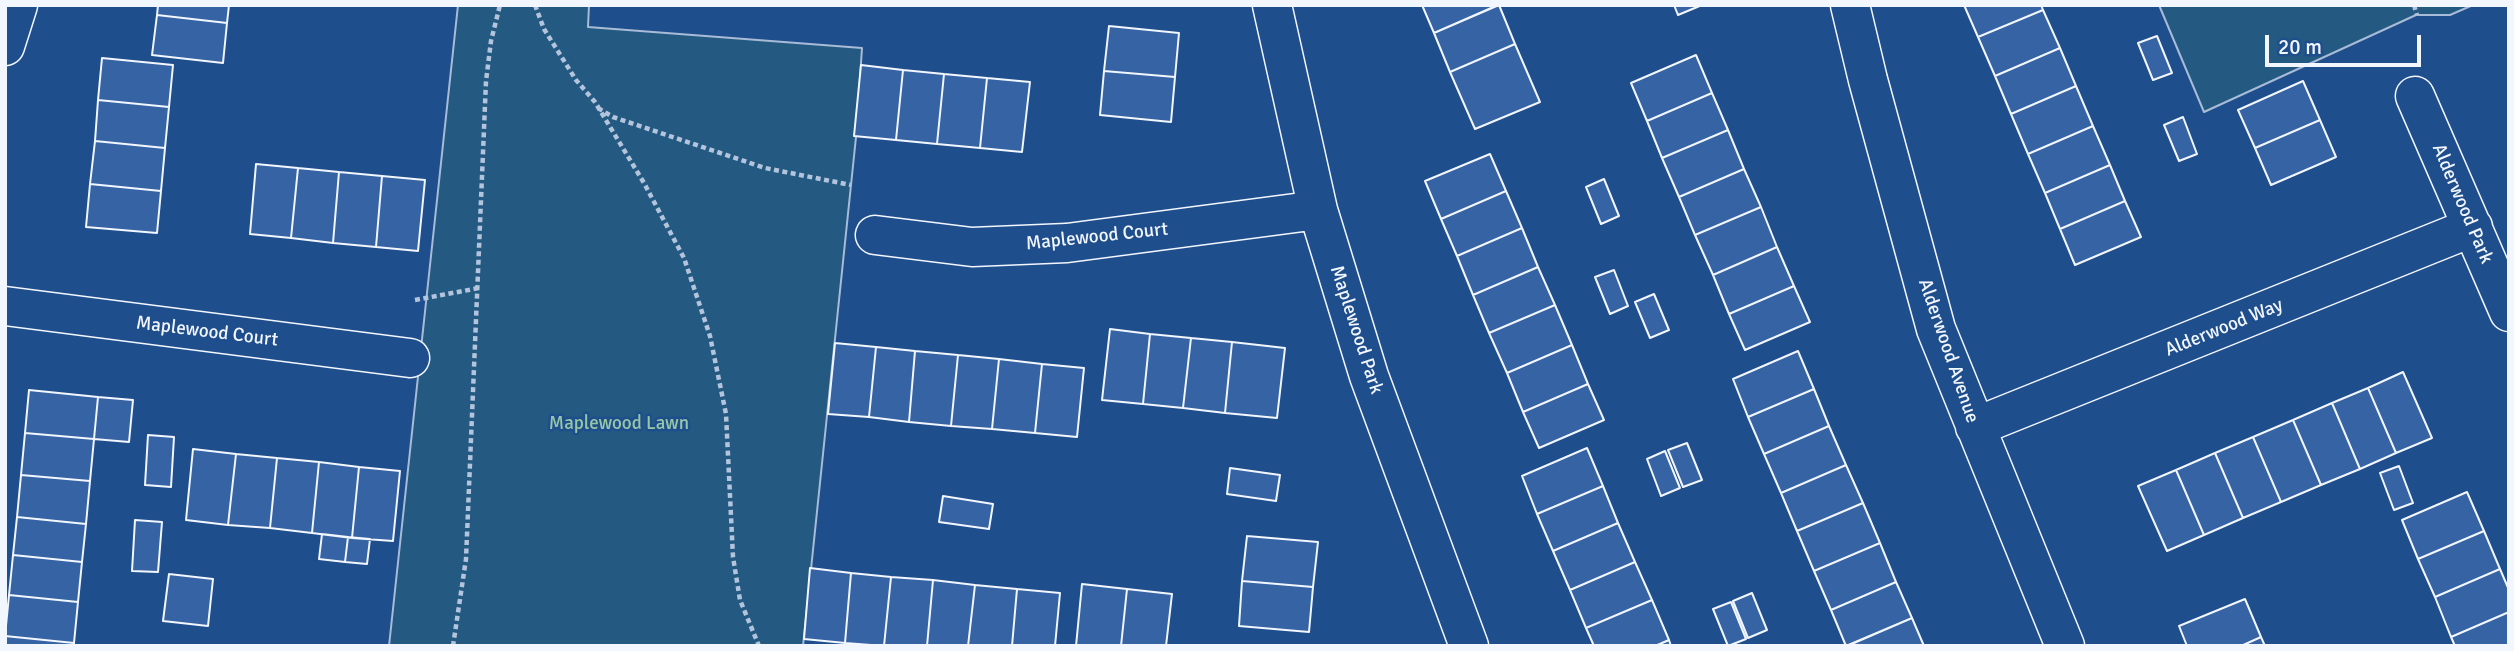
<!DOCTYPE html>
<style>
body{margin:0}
#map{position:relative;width:2514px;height:651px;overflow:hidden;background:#1f4e8c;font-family:Signika,sans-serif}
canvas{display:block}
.frame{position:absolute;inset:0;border:7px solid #f2f6ff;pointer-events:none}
.scale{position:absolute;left:2265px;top:35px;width:156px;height:32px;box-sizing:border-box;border:4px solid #f2f6ff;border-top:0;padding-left:9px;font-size:21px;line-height:24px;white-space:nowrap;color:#f2f6ff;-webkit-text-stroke:5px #1f4e8c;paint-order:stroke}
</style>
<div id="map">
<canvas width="2514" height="651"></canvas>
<div class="frame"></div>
<div class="scale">20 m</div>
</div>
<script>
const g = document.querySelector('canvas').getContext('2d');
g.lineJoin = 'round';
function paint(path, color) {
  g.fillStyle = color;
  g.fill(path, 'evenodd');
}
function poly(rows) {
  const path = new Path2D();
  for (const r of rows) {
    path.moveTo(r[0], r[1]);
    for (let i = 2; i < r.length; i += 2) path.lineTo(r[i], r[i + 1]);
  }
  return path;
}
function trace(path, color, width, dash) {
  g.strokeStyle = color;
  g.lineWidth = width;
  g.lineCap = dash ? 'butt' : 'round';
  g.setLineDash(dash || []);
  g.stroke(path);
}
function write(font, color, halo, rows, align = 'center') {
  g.font = font + ' Signika,sans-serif';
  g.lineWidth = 5;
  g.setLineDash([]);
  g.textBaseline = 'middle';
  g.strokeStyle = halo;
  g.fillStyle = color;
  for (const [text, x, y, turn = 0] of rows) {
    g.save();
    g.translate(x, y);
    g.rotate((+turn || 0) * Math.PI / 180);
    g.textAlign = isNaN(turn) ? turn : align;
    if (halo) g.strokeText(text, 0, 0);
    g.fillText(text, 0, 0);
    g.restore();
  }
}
const green = poly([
 [458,5,589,5,588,27,862,48,856,137,803,646,389,646,458,5],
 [2159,5,2473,5,2450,15,2416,15,2204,112,2159,5]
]);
const building = poly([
 [158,5,229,5,227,23,157,15,158,5],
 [1422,5,1498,5,1434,33,1422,5],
 [1499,5,1515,44,1450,72,1434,33,1499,5],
 [1674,5,1702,5,1678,15,1674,5],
 [1964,5,2041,5,2043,10,1978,37,1964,5],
 [2043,10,2060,48,1995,76,1978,37,2043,10],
 [157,15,227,23,223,63,152,55,157,15],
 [1109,26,1179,33,1175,77,1104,71,1109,26],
 [2157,36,2172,73,2153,80,2138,43,2157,36],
 [1515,44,1540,102,1475,129,1450,72,1515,44],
 [2060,48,2076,86,2011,114,1995,76,2060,48],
 [1696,55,1712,93,1647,121,1631,83,1696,55],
 [102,58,173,65,169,107,98,100,102,58],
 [861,65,903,70,896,140,854,136,861,65],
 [903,70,944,74,937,144,896,140,903,70],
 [1104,71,1175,77,1171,122,1100,115,1104,71],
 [944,74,987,78,980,148,937,144,944,74],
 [987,78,1030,82,1022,152,980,148,987,78],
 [2303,81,2320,120,2255,148,2238,110,2303,81],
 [2076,86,2093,126,2028,154,2011,114,2076,86],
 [1712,93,1728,130,1662,158,1647,121,1712,93],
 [98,100,169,107,165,148,95,141,98,100],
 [2183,117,2197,154,2179,161,2164,125,2183,117],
 [2320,120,2336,157,2271,185,2255,148,2320,120],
 [2093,126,2110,165,2045,193,2028,154,2093,126],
 [1728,130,1744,169,1679,197,1662,158,1728,130],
 [95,141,165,148,161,191,90,184,95,141],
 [1490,154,1506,191,1441,219,1425,181,1490,154],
 [256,164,298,168,291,238,250,234,256,164],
 [2110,165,2125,201,2060,229,2045,193,2110,165],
 [298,168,339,172,333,243,291,238,298,168],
 [1744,169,1761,207,1695,235,1679,197,1744,169],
 [339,172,382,176,376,247,333,243,339,172],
 [382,176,425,180,418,251,376,247,382,176],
 [1604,179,1619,216,1601,224,1586,187,1604,179],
 [90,184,161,191,157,233,86,227,90,184],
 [1506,191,1522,228,1457,256,1441,219,1506,191],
 [2125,201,2141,237,2075,265,2060,229,2125,201],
 [1761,207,1777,247,1713,275,1695,235,1761,207],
 [1522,228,1538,267,1473,295,1457,256,1522,228],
 [1777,247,1794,286,1729,314,1713,275,1777,247],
 [1538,267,1555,305,1489,333,1473,295,1538,267],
 [1614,270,1628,306,1610,314,1595,277,1614,270],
 [1794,286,1810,322,1745,350,1729,314,1794,286],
 [1654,294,1669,330,1650,338,1635,302,1654,294],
 [1555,305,1572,345,1507,373,1489,333,1555,305],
 [1110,329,1150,334,1143,404,1102,400,1110,329],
 [1150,334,1191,338,1183,408,1143,404,1150,334],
 [1191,338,1232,342,1225,413,1183,408,1191,338],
 [1232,342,1285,348,1277,418,1225,413,1232,342],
 [835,343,876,347,869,417,828,414,835,343],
 [1572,345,1588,384,1523,412,1507,373,1572,345],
 [876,347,915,351,909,422,869,417,876,347],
 [915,351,958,355,951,426,909,422,915,351],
 [1798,351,1814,389,1748,417,1733,379,1798,351],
 [958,355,999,359,992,429,951,426,958,355],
 [999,359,1042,364,1035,433,992,429,999,359],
 [1042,364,1084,368,1077,437,1035,433,1042,364],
 [2403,372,2432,438,2396,453,2368,388,2403,372],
 [1588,384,1604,420,1539,448,1523,412,1588,384],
 [2368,388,2396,453,2360,469,2332,403,2368,388],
 [1814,389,1829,426,1764,454,1748,417,1814,389],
 [29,390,98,397,94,439,25,433,29,390],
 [98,397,133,400,129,442,94,439,98,397],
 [2332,403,2360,469,2321,485,2293,420,2332,403],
 [2293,420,2321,485,2281,502,2253,437,2293,420],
 [1829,426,1846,465,1781,493,1764,454,1829,426],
 [25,433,94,439,90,481,21,475,25,433],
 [148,435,174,437,171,487,145,485,148,435],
 [2253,437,2281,502,2243,518,2215,453,2253,437],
 [1687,443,1702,480,1683,487,1668,450,1687,443],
 [1587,448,1603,486,1537,514,1522,476,1587,448],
 [193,449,236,454,228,525,186,520,193,449],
 [1665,451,1680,488,1661,496,1647,459,1665,451],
 [2215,453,2243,518,2204,535,2176,470,2215,453],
 [236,454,277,458,270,528,228,525,236,454],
 [277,458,319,462,312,533,270,528,277,458],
 [319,462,359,467,352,538,312,533,319,462],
 [1846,465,1863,503,1797,531,1781,493,1846,465],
 [2399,466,2413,503,2394,510,2380,473,2399,466],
 [359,467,400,471,393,541,352,538,359,467],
 [1230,468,1280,475,1276,501,1227,494,1230,468],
 [2176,470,2204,535,2167,551,2138,486,2176,470],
 [21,475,90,481,86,524,17,517,21,475],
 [1603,486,1618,523,1553,551,1537,514,1603,486],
 [2467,492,2484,531,2418,559,2402,520,2467,492],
 [943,496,993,504,989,529,939,522,943,496],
 [1863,503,1880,543,1814,571,1797,531,1863,503],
 [17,517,86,524,82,562,13,555,17,517],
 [135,520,162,522,158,572,132,571,135,520],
 [1618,523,1635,562,1570,590,1553,551,1618,523],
 [2484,531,2500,569,2435,597,2418,559,2484,531],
 [322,534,348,537,345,562,319,559,322,534],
 [1247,536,1318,542,1313,587,1242,581,1247,536],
 [348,537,370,539,367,564,345,562,348,537],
 [1880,543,1896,582,1831,610,1814,571,1880,543],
 [13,555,82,562,78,602,9,595,13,555],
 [1635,562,1652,600,1586,628,1570,590,1635,562],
 [810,568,851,573,845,643,804,639,810,568],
 [2500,569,2509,590,2509,612,2451,637,2435,597,2500,569],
 [851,573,891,577,884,646,845,643,851,573],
 [169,574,213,579,208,626,163,621,169,574],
 [891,577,933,580,927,646,884,646,891,577],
 [933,580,975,585,968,646,927,646,933,580],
 [1242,581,1313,587,1309,632,1239,626,1242,581],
 [1896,582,1912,618,1846,646,1831,610,1896,582],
 [1082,584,1127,589,1121,646,1076,646,1082,584],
 [975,585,1017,589,1012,646,968,646,975,585],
 [1017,589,1060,593,1055,646,1012,646,1017,589],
 [1127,589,1172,594,1166,646,1121,646,1127,589],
 [1752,593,1767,630,1748,638,1733,601,1752,593],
 [9,595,78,602,74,643,5,636,9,595],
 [2245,599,2261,637,2241,646,2187,646,2179,626,2245,599],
 [1652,600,1669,640,1655,646,1594,646,1586,628,1652,600],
 [1731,602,1746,639,1728,646,1713,609,1731,602],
 [2509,612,2509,646,2455,646,2451,637,2509,612],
 [1912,618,1924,646,1847,646,1912,618],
 [5,636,74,643,74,646,5,646,5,636],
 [2261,637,2265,646,2241,646,2261,637],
 [1669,640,1671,646,1655,646,1669,640]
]);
const path = poly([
 [535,5,544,29,576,80,595,102,644,183,684,258,710,336,726,414,733,557,740,600,759,646],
 [2414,5,2417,15],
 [598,108,613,117,765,168,851,185],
 [415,300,479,288],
 [453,646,466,559,486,81,491,41,500,5]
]);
const street = poly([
 [1272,5,1318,210,1369,376,1469,646],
 [1850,5,1868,80,1936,329,2065,646],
 [5,46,18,5],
 [2415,96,2509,312],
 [875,235,972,247,1067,243,1318,210],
 [5,306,410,358],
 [1975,427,2473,227]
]);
const streetNames = [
 ["Alderwood Park",2462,204,67],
 ["Maplewood Court",1097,237,-6],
 ["Alderwood Way",2224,328,-22],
 ["Maplewood Park",1356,330,72],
 ["Maplewood Court",207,332,7],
 ["Alderwood Avenue",1948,351,71]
];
const parkNames = [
 ["Maplewood Lawn",619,424]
];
paint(green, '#245a82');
trace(green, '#a8bbd7', 2);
paint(building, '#3563a3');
trace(building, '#f2f6ff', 2);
trace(street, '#f2f6ff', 41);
trace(path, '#b3c4dc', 4.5, [5, 3.5]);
trace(street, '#1f4e8c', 38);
write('19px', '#f2f6ff', '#1f4e8c', streetNames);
write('19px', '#97c8a6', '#1f4e8c', parkNames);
</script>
